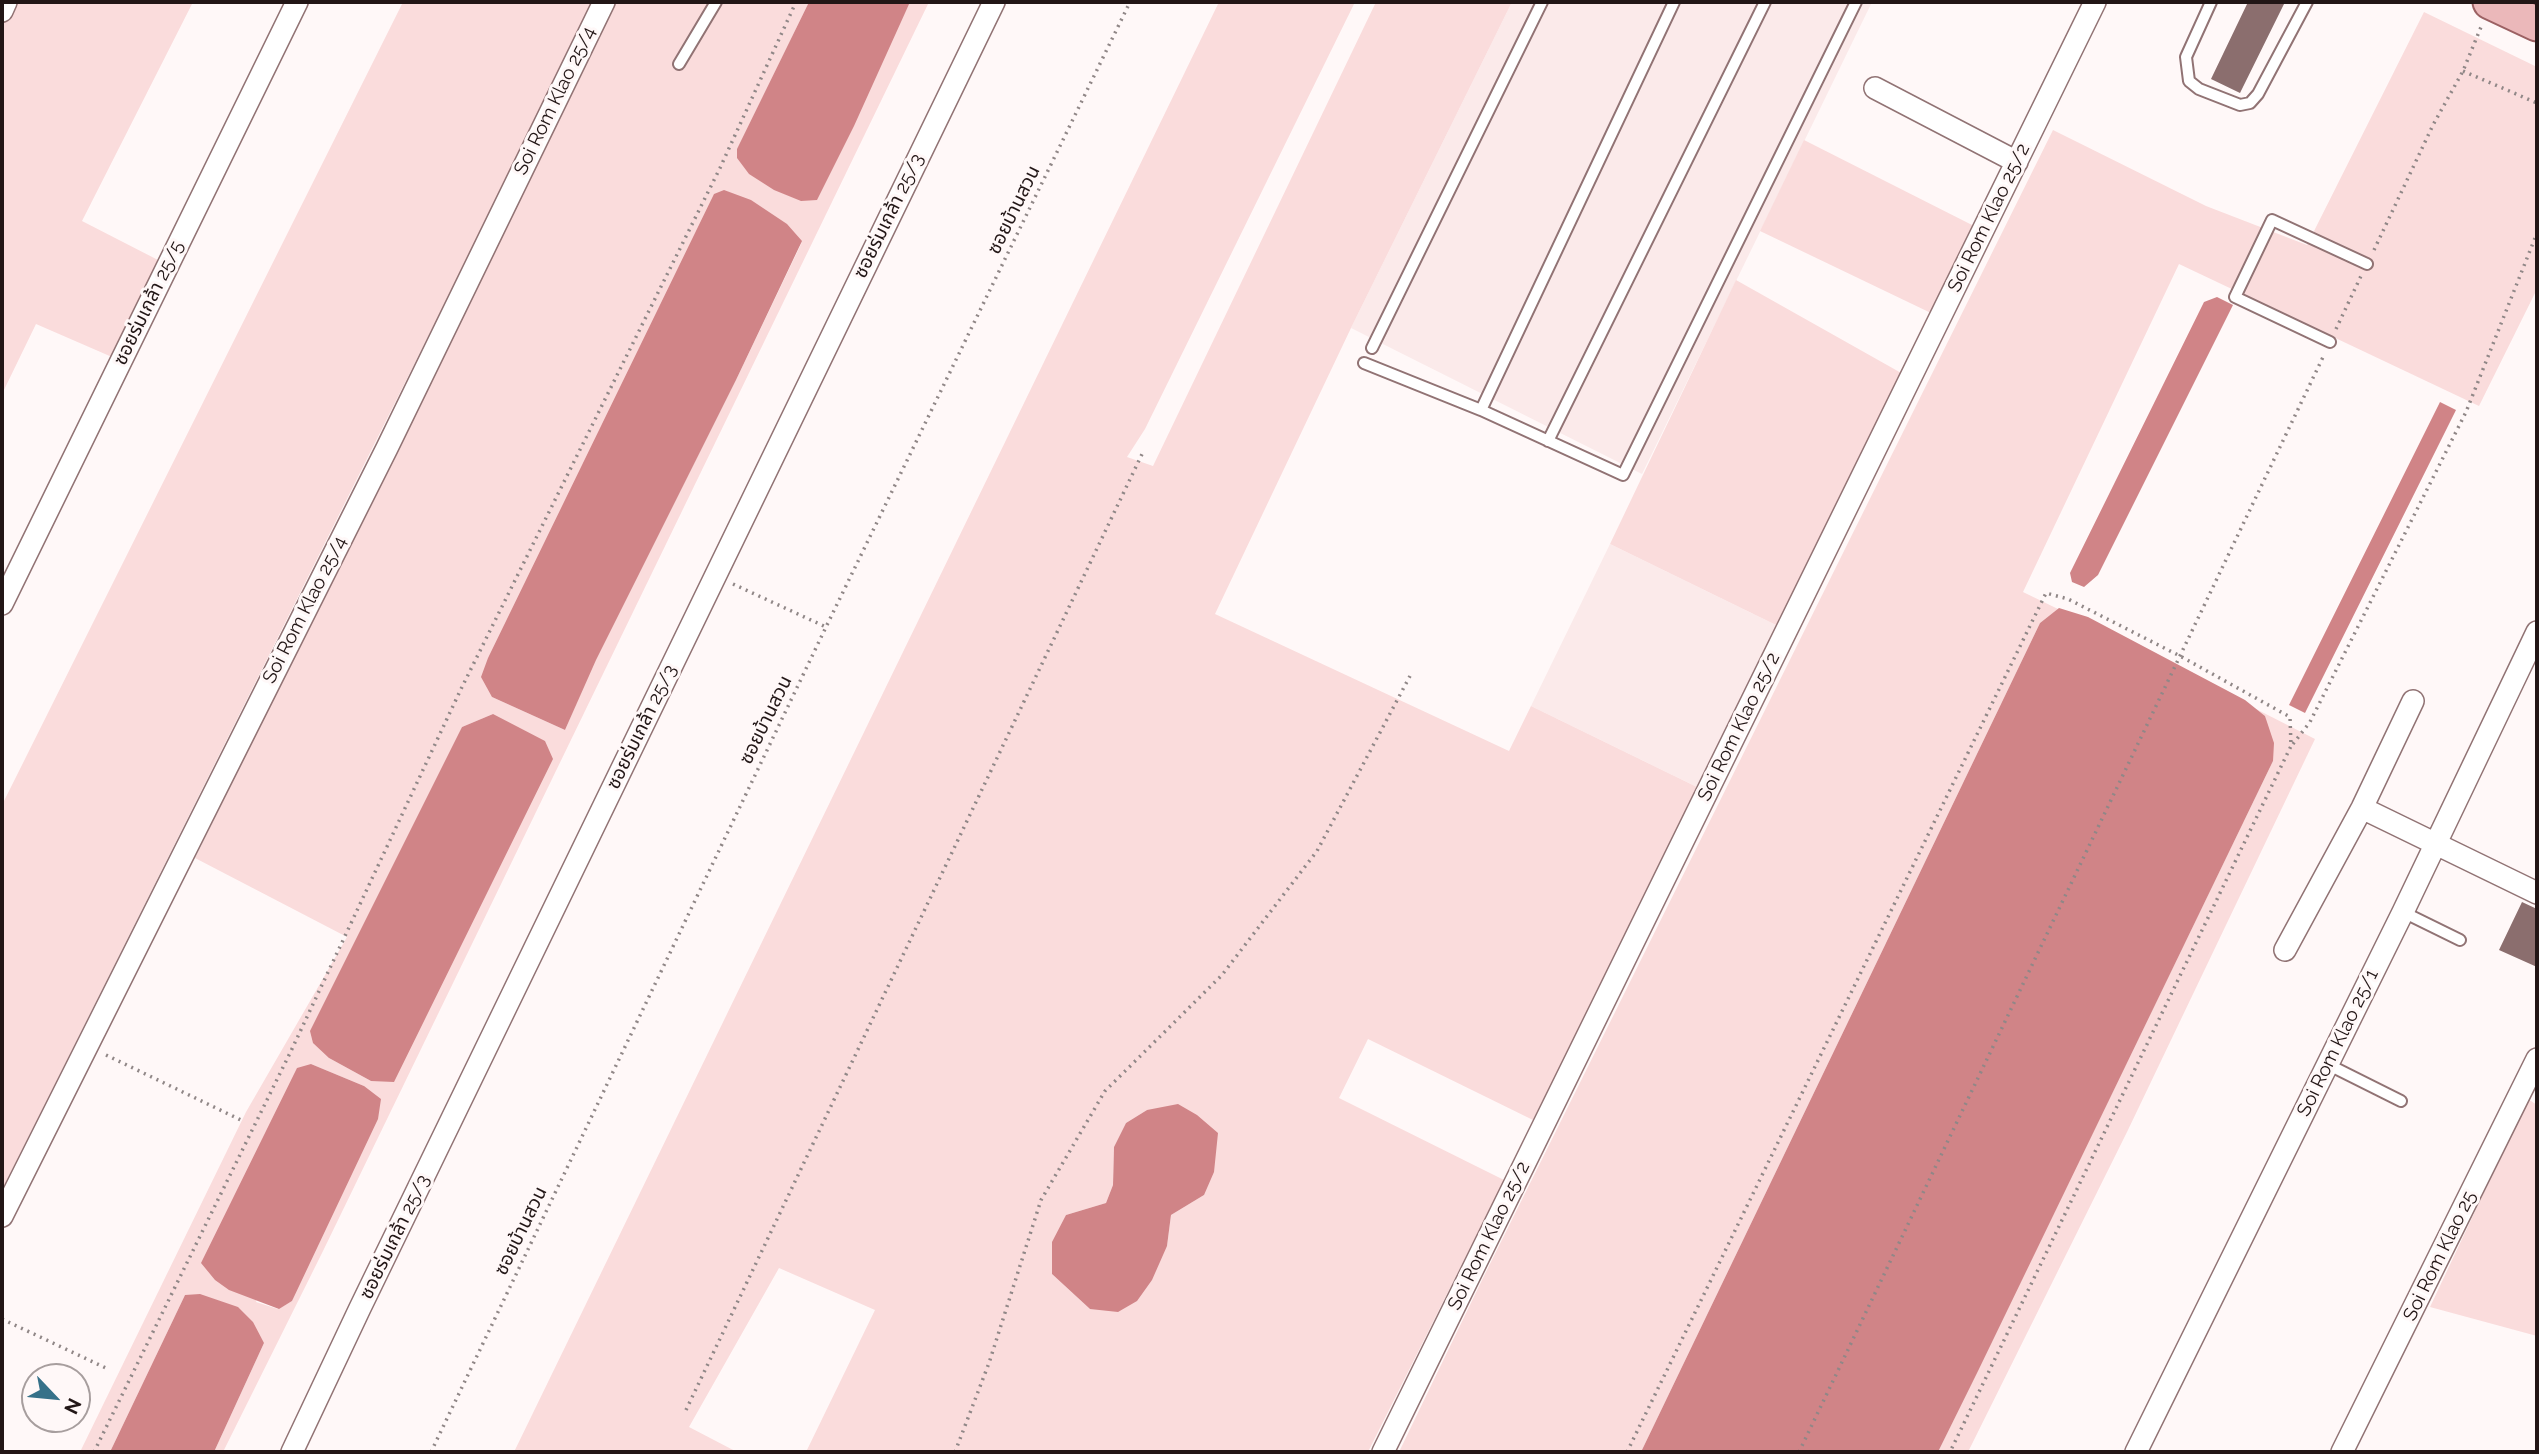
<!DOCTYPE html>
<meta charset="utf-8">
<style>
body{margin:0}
#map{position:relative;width:2539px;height:1454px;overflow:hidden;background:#fff8f8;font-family:Raleway,sans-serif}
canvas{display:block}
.frame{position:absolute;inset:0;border:4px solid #221616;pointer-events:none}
.north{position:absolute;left:21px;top:1363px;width:70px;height:70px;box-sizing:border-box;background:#fff8f8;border:2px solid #a79e9e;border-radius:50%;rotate:116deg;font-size:19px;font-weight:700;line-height:28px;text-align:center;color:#221616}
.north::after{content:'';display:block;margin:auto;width:24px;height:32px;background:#367189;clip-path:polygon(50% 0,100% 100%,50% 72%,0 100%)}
</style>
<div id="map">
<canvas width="2539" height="1454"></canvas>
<div class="frame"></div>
<div class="north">N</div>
</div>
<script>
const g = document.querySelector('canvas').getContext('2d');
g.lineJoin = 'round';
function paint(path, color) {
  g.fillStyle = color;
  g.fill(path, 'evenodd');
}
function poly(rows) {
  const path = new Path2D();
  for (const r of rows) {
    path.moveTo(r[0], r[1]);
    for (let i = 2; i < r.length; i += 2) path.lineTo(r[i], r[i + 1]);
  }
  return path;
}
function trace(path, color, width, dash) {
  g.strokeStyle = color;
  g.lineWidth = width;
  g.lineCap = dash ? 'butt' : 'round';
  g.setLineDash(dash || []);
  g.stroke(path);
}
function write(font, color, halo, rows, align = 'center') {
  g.font = font + ' Raleway,"Noto Sans Thai",sans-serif';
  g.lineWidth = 6;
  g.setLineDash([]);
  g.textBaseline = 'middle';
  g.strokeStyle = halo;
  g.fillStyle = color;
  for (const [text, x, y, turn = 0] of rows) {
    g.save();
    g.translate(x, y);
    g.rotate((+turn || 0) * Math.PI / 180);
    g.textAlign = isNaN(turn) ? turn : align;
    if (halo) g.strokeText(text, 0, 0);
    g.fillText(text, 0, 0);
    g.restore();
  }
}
const built = poly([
 [1512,2,1872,2,1642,474,1351,328],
 [1610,544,1778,626,1699,788,1531,706]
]);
const green = poly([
 [2,2,193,2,82,221,158,260,112,357,36,324,2,394],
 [403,2,595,2,2,1190,2,805],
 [614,2,809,2,737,150,890,42,910,2,929,2,323,1251,223,1452,214,1452,264,1343,185,1295,110,1452,80,1452,246,1112,347,937,195,858],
 [802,242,736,380,595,660,565,730,492,697],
 [493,714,371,1081,329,1058,462,727],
 [311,1064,364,1086,292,1301,278,1309,256,1302],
 [1219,2,1355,2,1145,429,1127,457,1153,466,1376,2,1512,2,1351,328,1215,614,1509,751,1531,706,1699,788,1533,1120,1368,1039,1339,1098,1504,1180,1368,1452,806,1452,875,1310,779,1268,689,1427,737,1452,514,1452],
 [1147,1110,1204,1195,1171,1215,1167,1246,1090,1309,1052,1274,1066,1215,1106,1203,1113,1185,1114,1147,1126,1123],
 [2424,12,2537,67,2537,289,2479,406,2179,264,2023,592,2058,609,2040,623,1641,1452,1399,1452,1483,1278,2053,130,2206,206,2307,245],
 [1804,140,1976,227,1933,314,1760,231],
 [1736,280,1903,374,1778,626,1610,544],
 [2256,709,2315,739,2127,1132,1968,1452,1938,1452,2273,761,2265,716],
 [2528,1099,2537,1105,2537,1336,2430,1307]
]);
const water = poly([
 [809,2,910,2,854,126,817,200,801,201,774,190,749,174,737,158,737,149],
 [724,190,751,200,787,224,802,241,736,380,596,660,565,730,492,697,481,677,488,658,714,194],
 [2217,297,2233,305,2098,575,2084,587,2072,582,2070,573,2204,302],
 [2440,402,2456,410,2305,713,2289,705],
 [2059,608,2088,617,2245,700,2265,716,2274,743,2273,761,1978,1371,1938,1452,1641,1452,2040,623],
 [493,714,545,741,553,759,394,1082,371,1081,329,1058,313,1043,310,1031,462,727],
 [311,1064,364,1086,381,1099,378,1119,292,1301,279,1309,229,1290,215,1280,201,1263,297,1068],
 [1178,1104,1197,1115,1218,1133,1214,1172,1204,1195,1171,1215,1167,1246,1152,1280,1137,1301,1118,1312,1090,1309,1052,1274,1052,1242,1066,1215,1106,1203,1113,1185,1114,1147,1126,1123,1147,1110],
 [200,1294,238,1307,253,1322,264,1343,214,1452,110,1452,185,1295]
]);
const building = poly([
 [2248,2,2285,2,2240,93,2211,79],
 [2522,902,2537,909,2537,967,2499,950]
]);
const path = poly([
 [2463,71,2537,103],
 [2374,250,2433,125,2463,71,2481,27],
 [2336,329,2361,276],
 [733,584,826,627],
 [2293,744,2310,722,2466,412,2537,233],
 [106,1055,243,1121],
 [2,1319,108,1369],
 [686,1410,1143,452],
 [94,1452,291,1051,461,689,720,168,796,2],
 [431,1452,826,627,1130,2],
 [955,1452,989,1363,1041,1200,1105,1091,1222,975,1317,851,1410,676],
 [1627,1452,2046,593,2068,599,2180,656,2290,717,2291,746,1950,1452],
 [1799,1452,2324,355]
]);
const lane = poly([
 [2211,2,2186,57,2189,81,2199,89,2240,105,2250,103,2258,94,2307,2],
 [679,64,716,2],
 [2330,342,2235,297,2272,220,2367,264],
 [1372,348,1542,2],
 [1364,363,1481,410,1674,2],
 [1481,410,1623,475,1856,2],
 [1548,441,1765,2],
 [2403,912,2460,940],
 [2327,1064,2401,1101]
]);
const street = poly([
 [2,11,6,2],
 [1875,88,2017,162],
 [2,604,297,2],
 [2362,808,2537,893],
 [2285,950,2362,808,2413,701],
 [2,1216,387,448,604,2],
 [292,1452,360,1308,994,2],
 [1383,1452,2095,2],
 [2136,1452,2403,912,2537,632],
 [2342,1452,2537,1059]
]);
const primary = poly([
 [2490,2,2537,24]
]);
const streetNames = [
 ["Soi Rom Klao 25/4",555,101,-64],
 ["ซอยบ้านสวน",1014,210,-64],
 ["ซอยร่มเกล้า 25/3",889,216,-64],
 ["Soi Rom Klao 25/2",1989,218,-64],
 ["ซอยร่มเกล้า 25/5",149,303,-64],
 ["Soi Rom Klao 25/4",305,610,-63],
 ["ซอยบ้านสวน",766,720,-64],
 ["ซอยร่มเกล้า 25/3",642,727,-64],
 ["Soi Rom Klao 25/2",1739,727,-64],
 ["Soi Rom Klao 25/1",2338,1043,-64],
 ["ซอยบ้านสวน",521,1231,-64],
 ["Soi Rom Klao 25/2",1489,1236,-64],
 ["ซอยร่มเกล้า 25/3",395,1237,-64],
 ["Soi Rom Klao 25",2440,1256,-64]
];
paint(built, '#fbeaea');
paint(green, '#fadcdc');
paint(water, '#d08487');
paint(building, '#8b6e6e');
trace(lane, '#917374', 14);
trace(street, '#917374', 24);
trace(primary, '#9c6163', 37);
trace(path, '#908787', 3.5, [2, 5]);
trace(lane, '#fff', 10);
trace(street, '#fff', 21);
trace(primary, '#ebb8ba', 33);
write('19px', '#221616', '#fff8f8', streetNames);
</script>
